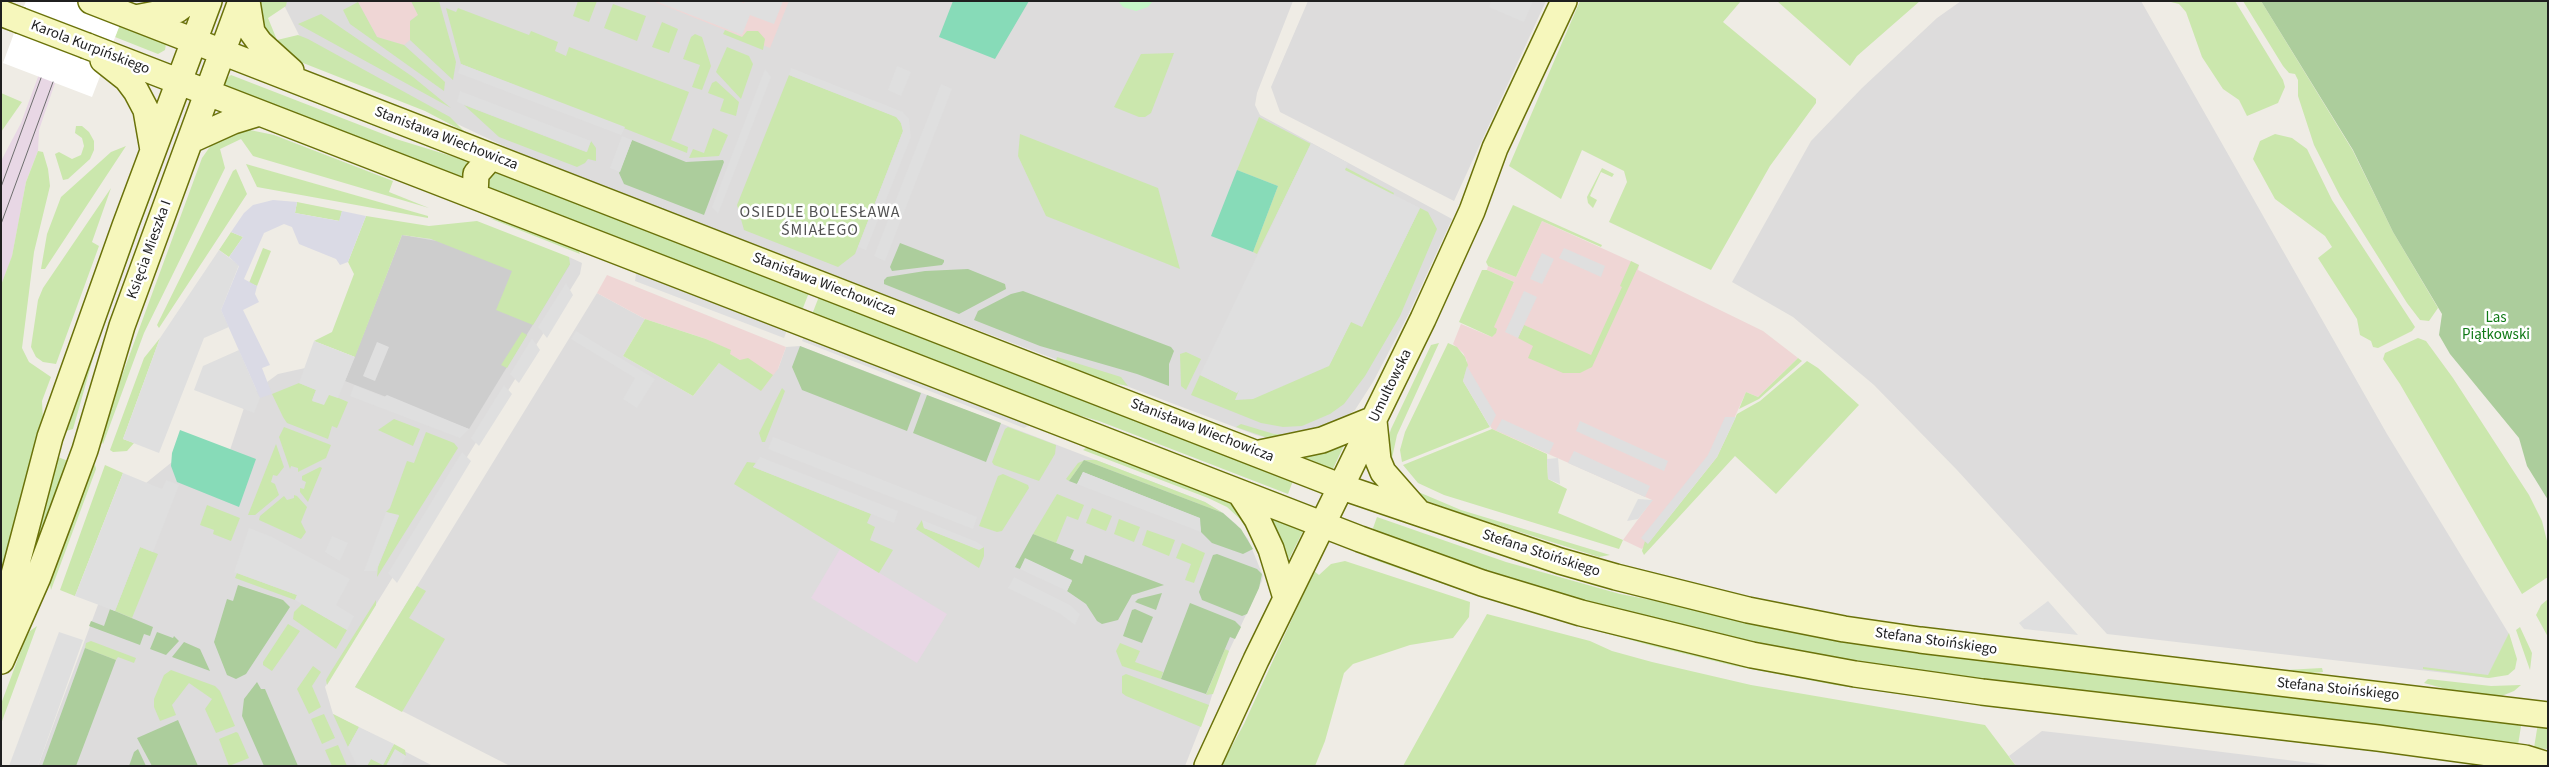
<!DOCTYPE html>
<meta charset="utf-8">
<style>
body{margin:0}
#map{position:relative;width:2549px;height:767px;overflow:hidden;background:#efece5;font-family:"Source Sans 3",sans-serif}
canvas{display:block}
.frame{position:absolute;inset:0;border:2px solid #1f1f1f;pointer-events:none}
</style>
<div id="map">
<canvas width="2549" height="767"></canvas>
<div class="frame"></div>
</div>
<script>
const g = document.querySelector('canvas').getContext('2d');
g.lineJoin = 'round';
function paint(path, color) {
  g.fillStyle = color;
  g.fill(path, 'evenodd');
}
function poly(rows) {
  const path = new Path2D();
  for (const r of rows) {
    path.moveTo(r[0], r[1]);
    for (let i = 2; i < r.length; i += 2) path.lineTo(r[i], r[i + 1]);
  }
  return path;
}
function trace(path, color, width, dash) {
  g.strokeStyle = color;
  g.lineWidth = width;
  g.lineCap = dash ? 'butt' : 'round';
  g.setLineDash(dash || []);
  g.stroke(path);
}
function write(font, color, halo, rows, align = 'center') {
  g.font = font + ' "Source Sans 3",sans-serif';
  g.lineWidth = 5;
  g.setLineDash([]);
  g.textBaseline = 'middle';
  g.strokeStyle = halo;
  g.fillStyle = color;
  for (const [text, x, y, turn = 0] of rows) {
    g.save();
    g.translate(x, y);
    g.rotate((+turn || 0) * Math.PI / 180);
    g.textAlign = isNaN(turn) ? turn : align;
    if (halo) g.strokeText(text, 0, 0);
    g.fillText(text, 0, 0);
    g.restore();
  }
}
const residential = poly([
 [282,1,1293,1,1257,93,1255,105,1260,115,1452,219,1408,315,1373,382,1355,410,1324,432,1268,438,1256,435,552,169,308,53],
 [1308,1,1546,1,1454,201,1280,112,1271,87],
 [1961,1,2141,1,2387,434,2509,634,2489,678,2107,634,1957,470,1874,385,1793,317,1732,282,1811,141,1862,88,1937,18],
 [402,235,569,257,582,263,580,274,325,687,333,714,433,766,38,766,99,602,136,491,172,462,218,486,248,396,278,374,355,357],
 [597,293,645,319,623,356,693,396,719,363,778,369,786,347,800,346,1205,502,1223,513,1236,524,1248,539,1263,576,1262,581,1220,670,1209,705,1185,766,510,766,355,687],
 [2042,731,2149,743,2336,766,2016,766,2009,756]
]);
const commercial = poly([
 [411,1,418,15,410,21,410,40,404,45,377,37,358,2],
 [653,1,789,1,770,48],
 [1542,221,1639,265,1638,270,1763,331,1798,358,1758,397,1746,392,1717,457,1642,549,1623,540,1652,500,1492,429,1463,381,1467,361,1463,353,1453,344,1461,324,1492,337,1493,328,1514,282,1487,270,1488,266,1516,277],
 [607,275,786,347,778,369,761,391,740,360,729,354,731,351,706,339,645,319,597,293]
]);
const industrial = poly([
 [66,1,55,83,39,130,38,151,26,182,12,257,1,285,1,161,21,123],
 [840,549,947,614,917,663,811,598]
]);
const religious = poly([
 [402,235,570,264,469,429,345,381]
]);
const grass = poly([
 [260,1,287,1,286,6,268,18,277,40,298,35,308,39,450,117,465,132,425,111,293,59,266,39],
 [411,1,439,1,456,62,453,80,410,40,410,21,418,15],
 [578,1,597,1,589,22,573,16],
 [1580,1,1741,1,1723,22,1816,99,1816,103,1770,166,1711,270,1609,222,1627,182,1624,171,1582,150,1561,199,1509,166],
 [1777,1,1920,1,1857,56,1850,66],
 [2167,1,2235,1,2283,80,2285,87,2278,103,2247,116,2239,100,2223,89,2202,57,2186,12,2179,4],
 [2243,1,2261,1,2353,151,2393,232,2438,308,2429,321,2420,320,2407,303,2340,196,2314,145,2298,96,2298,80,2295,74,2289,73,2283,66],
 [358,2,377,37,404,45,445,82,444,91,350,24,343,10],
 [613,4,646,16,637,41,604,28],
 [446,8,456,12,458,8,529,35,531,31,558,42,555,51,566,56,569,47,689,92,671,140,688,147,687,153,461,64],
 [321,14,413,77,451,108,298,24],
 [121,22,166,44,165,50,158,54,115,37],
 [662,22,678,29,669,53,652,47],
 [725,30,742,37,747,31,758,31,765,39,763,50,723,34],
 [695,34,702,37,711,66,702,90,692,87,700,65,683,59,691,37],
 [727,47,749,56,753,64,741,99,716,72],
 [1174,53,1151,113,1145,117,1139,117,1114,107,1141,54],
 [231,75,396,139,474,163,465,182,225,86,225,80],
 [789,75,897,117,901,123,903,131,855,254,838,267,744,230,737,205],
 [716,81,739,102,736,116,720,111,724,99,708,93,712,83],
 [1,93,22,102,1,132],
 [464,105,586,152,591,141,596,148,596,161,588,159,585,163,577,167,499,137],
 [180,111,181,114,98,341,73,429,66,431,64,428],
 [1259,117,1311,144,1257,254,1253,252,1278,186,1237,170],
 [76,126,82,126,89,132,94,141,94,150,90,159,68,179,63,180,55,154,59,152,72,159,81,155,84,146,82,138,75,133],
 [713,128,728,135,719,156,689,158,693,149,704,153],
 [245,129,274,135,393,181,389,192,429,208,253,156,241,139,220,149,225,168,144,333,103,444,101,440,102,430,202,158,214,141],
 [1020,134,1158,188,1180,269,1046,216,1018,156],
 [2275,134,2292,138,2307,149,2332,200,2415,327,2412,331,2378,348,2373,347,2371,341,2360,335,2357,319,2318,258,2332,247,2325,236,2275,199,2253,159,2260,141],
 [126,146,45,269,41,269,47,234,61,197,111,152],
 [38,151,43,152,48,169,50,186,34,252,22,348,29,362,51,377,42,401,43,421,1,586,1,285,12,256,26,182],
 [246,164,428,216,428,218,257,187],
 [1343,166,1394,193,1329,366,1351,321,1362,326,1420,208,1428,212,1437,229,1400,316,1365,376,1344,404,1330,414,1302,426,1283,427,1261,423,1191,395,1200,375,1237,393],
 [1602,168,1614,174,1612,177,1601,172,1590,196,1597,200,1593,208,1588,203,1587,197],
 [236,169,247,194,159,328,157,325,233,171],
 [496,169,810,290,801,313,489,192,484,179],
 [111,188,92,242,99,246,56,364,43,362,36,357,31,347,38,300,43,288],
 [297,202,342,211,340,221,295,213],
 [1513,205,1602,245,1601,247,1542,221,1516,277,1488,266,1486,262],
 [366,216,429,226,477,221,569,257,570,264,533,325,496,310,512,271,431,239,402,235,355,357,314,341,332,332,354,274,348,262],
 [489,218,522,224,577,248,580,254],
 [231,232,243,237,229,257,219,250],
 [263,248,271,251,257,286,249,283],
 [1631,261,1639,265,1592,367,1580,373,1563,373,1528,358,1533,346,1518,338,1524,325,1591,355,1622,287,1620,286],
 [1482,270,1487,270,1514,282,1494,327,1497,329,1496,333,1492,337,1459,322],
 [820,294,1294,478,1288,494,1099,421,1028,401,811,317],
 [645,319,706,339,731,350,730,354,740,360,748,358,773,375,761,391,719,363,693,396,623,356],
 [522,332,527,335,507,368,501,365],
 [160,338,123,439,134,443,127,451,113,452,110,450,144,358],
 [2418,338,2426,341,2453,378,2529,495,2542,521,2548,545,2548,577,2522,594,2400,384,2383,359,2385,353],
 [1439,343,1397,435,1392,458,1386,463,1385,449,1391,429,1431,345],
 [1448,343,1457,347,1465,357,1468,365,1463,381,1490,427,1402,462,1400,450,1405,432],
 [1186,352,1201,359,1186,390,1181,386,1180,354],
 [1057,357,1121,377,1128,386,1086,378,1055,365],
 [1798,358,1802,361,1759,399,1739,409,1746,392,1758,397],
 [1807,361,1818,368,1859,405,1776,494,1735,456,1644,555,1642,551,1645,541,1648,543,1717,457,1737,414,1760,401],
 [299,383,316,390,312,400,329,394,348,402,337,428,332,426,328,439,287,423,283,417,272,394],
 [782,388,785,391,765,442,762,442,759,433],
 [394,419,420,429,413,446,378,430],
 [1241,424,1274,434,1297,435,1287,440,1268,438,1236,427],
 [284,427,331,445,326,458,298,472,298,468,291,466,290,469,279,437],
 [1008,427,1056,445,1055,454,1039,481,994,465,992,462,1005,429],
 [1492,429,1547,454,1548,479,1567,489,1558,513,1623,540,1619,549,1444,495,1418,483,1403,465],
 [426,432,454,443,458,448,377,577,378,567,399,516,386,512,390,508,407,461,414,463],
 [1346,441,1332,471,1297,457],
 [276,444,284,467,277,476,273,475,271,482,275,484,279,495,255,515,248,515],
 [1087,447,1222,497,1236,508,1259,546,1239,518,1227,507,1208,498,1083,450],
 [58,457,68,461,28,578,25,567,55,459],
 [1084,460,1069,481,1066,479,1078,463,1085,460,1096,460,1205,502,1223,513],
 [747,462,756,463,753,467,871,514,867,523,875,527,870,540,893,550,879,573,734,484],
 [95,465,96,469,51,590,49,579,90,467],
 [105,465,123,473,75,596,60,590],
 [320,467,322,468,308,502,300,492,300,488,304,489,306,482,302,480,302,476],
 [1003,474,1028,485,1029,488,1002,531,997,532,979,526,998,476],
 [1416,491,1461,510,1610,555,1599,557,1460,513,1425,500,1415,494],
 [1057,494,1084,505,1078,520,1067,516,1056,543,1033,534],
 [294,495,297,496,307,507,301,522,306,532,301,539,259,520,260,516,284,496,287,500,294,498],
 [207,505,240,518,231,541,213,534,214,530,200,525],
 [1092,508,1112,516,1106,531,1086,523],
 [1265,516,1305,527,1287,563],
 [1377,517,1506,562,1620,594,1703,610,2522,720,2518,745,1978,683,1790,654,1503,580,1372,531],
 [1119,519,1140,527,1134,542,1114,534],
 [922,520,924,528,978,549,984,547,984,556,979,568,916,529],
 [1147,530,1175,540,1169,556,1142,545],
 [1182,543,1205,553,1194,583,1185,580,1191,564,1176,558],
 [140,547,158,554,132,618,115,611],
 [1363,552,1471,592,1472,594,1369,558],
 [1345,561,1470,602,1469,617,1453,638,1410,645,1353,664,1344,673,1325,741,1315,766,1221,766,1244,724,1314,571,1319,575,1331,564],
 [237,573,297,595,295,600,235,578],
 [417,586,426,591,409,618,445,639,402,712,355,687],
 [2548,599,2548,637,2536,615,2541,605],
 [376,600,376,605,327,685,326,680,330,673],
 [302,604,347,630,336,649,293,619,294,612],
 [1487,614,1590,641,1612,651,1652,662,1751,685,1985,725,2016,766,1403,766],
 [1554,614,2326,740,2405,755,1984,706,1835,685,1735,666,1653,646,1553,619],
 [288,624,300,631,272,671,263,665,263,662],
 [37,626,1,724,1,704,25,640,30,631],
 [2520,627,2532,653,2530,670,2516,630],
 [2509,633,2517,659,2515,669,2508,675,2489,678,2423,669,2423,667,2488,675],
 [91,641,136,658,134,663,118,657,116,660,85,648,86,643],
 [1120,643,1140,651,1135,662,1163,672,1161,679,1122,666,1116,651],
 [1225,649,1229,651,1213,694,1206,695],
 [2191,659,2285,670,2322,668,2323,672,2285,675,2191,662],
 [313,666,321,672,312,686,321,707,309,714,297,689],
 [171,670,215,686,220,691,235,726,216,733,205,709,212,699,189,683,172,705,176,715,160,721,154,707,154,699,164,675],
 [1126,674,1209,705,1201,727,1126,696,1122,693,1122,676],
 [2428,679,2491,686,2521,685,2514,691,2499,697,2472,696,2424,683],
 [324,714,335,738,322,744,311,719],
 [333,714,359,727,348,747],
 [2538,723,2548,725,2548,749,2534,748],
 [236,732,238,733,249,758,229,766,219,739],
 [394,744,405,750,406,756,395,750,386,766,367,766,371,759,383,765],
 [338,745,347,766,332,766,325,750]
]);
const forest = poly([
 [2261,1,2548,1,2548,500,2527,466,2519,438,2450,354,2439,335,2442,314,2393,232,2353,150],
 [632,140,686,162,723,160,724,162,704,215,624,184,619,173],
 [900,243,944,260,944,262,942,265,892,271,890,267],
 [968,269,1005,284,1006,289,959,314,884,284,884,280,887,277,925,271],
 [1023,291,1171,347,1174,351,1169,364,1169,386,1137,374,1040,346,974,320,978,311,1011,294],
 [800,346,921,393,907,431,802,390,792,367],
 [927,395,1001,423,986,462,913,433],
 [1084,460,1223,513,1241,529,1253,549,1243,554,1212,543,1201,532,1199,518,1083,472,1077,484,1069,481],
 [1033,534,1074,550,1070,559,1082,564,1085,555,1164,585,1132,595,1118,620,1102,624,1097,621,1086,604,1067,591,1072,581,1026,559,1020,569,1015,567],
 [1217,554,1257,569,1262,574,1259,588,1247,614,1242,616,1202,600,1199,592,1213,555],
 [238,585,283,600,290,607,246,674,236,679,227,675,214,642,227,599,233,601],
 [1162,593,1156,610,1135,602,1138,599],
 [1190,603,1235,621,1241,627,1235,639,1230,637,1206,694,1161,679],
 [110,609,153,627,150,636,144,634,140,645,89,626,91,621,104,626],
 [1135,609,1153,617,1142,643,1123,636,1132,610],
 [157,632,173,638,174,636,179,641,166,655,150,649],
 [184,642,200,649,210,671,172,657],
 [85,648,116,660,76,766,42,766],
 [257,682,261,689,265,689,298,766,264,766,242,716,244,699],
 [178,720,198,766,152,766,137,738],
 [138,749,146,766,129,766,134,752]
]);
const park = poly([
 [1118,1,1153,1,1148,7,1136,11,1123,7]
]);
const pitch = poly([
 [953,1,1029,1,995,59,939,37],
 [1237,170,1278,186,1253,252,1211,236],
 [180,430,256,459,239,507,177,482,171,466,172,453]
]);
const parking = poly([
 [655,1,739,1,744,3,745,1,783,1,774,24,750,15,742,35],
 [1491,1,1533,1,1524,22,1489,7],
 [461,64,625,127,621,135,458,73],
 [897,66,911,72,901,96,888,90],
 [791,68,903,112,909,119,911,137,866,250,858,247,903,131,901,123,896,117,789,75],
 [765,69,771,77,718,214,712,207],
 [941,84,952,89,885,261,874,256],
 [460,91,591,141,587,152,457,102],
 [622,136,632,140,620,172,610,168],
 [1311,143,1348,163,1345,170,1420,208,1362,327,1351,322,1329,366,1253,399,1235,400,1239,390,1237,393,1200,375],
 [1564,248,1605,266,1601,277,1559,258],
 [219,250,239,265,221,310,229,327,204,338,159,453,123,439,160,338],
 [1542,253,1554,259,1542,284,1530,279],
 [637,268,788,327,784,338,635,281],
 [566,283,573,295,547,338,538,327],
 [1524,291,1537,297,1518,338,1505,332],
 [576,331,655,379,637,408,623,399,635,378,571,339],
 [805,334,1034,423,1024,428,802,341],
 [532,338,540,350,519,383,510,374],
 [314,341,355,357,338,398,329,395,324,405,312,401,316,390,299,383],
 [377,342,389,347,375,381,363,376],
 [239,350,260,398,254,413,194,390,203,366],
 [1467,366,1496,415,1490,427,1463,381],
 [354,385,384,397,387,395,469,429,460,438,350,396],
 [504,385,512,394,479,446,471,438],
 [1725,417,1736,417,1717,457,1648,544,1641,538,1708,455],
 [1502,419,1554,443,1549,454,1496,430],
 [1580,421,1668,461,1664,471,1576,431],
 [773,437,977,517,973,529,768,449],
 [1574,451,1650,486,1645,497,1568,463],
 [462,452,471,461,397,583,388,573],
 [760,457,898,511,894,523,753,467],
 [1558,458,1560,484,1548,479,1547,459],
 [1083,472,1200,518,1201,532,1077,484],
 [123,473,162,489,166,480,179,485,153,552,140,547,115,611,75,596],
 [1638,499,1653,500,1638,519,1627,521],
 [386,512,399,515,376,571,364,571],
 [922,520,977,542,984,547,979,550,924,528],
 [249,528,272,537,350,579,336,605,354,616,347,630,295,600,297,595,234,572],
 [332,536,348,543,340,561,325,552],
 [1025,558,1072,580,1067,591,1020,569],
 [1014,577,1070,605,1080,614,1075,625,1059,613,1008,588],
 [2048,601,2078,635,2024,629,2019,623],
 [59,632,83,640,38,766,9,766],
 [359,727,394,744,383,765,371,759,367,766,357,766,348,747],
 [395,749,406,756,401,766,386,766]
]);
const plaza = poly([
 [273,200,297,202,295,213,339,221,342,211,366,216,348,262,340,265,336,259,299,244,292,227,284,224,264,233,244,279,257,286,255,294,259,302,243,310,270,365,262,368,272,394,260,398,221,310,239,266,229,257,243,237,231,232,244,213,253,205]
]);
const pier = poly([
 [26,1,129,1,92,97,3,63]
]);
const secondary = poly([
 [91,1,1342,487,1560,561,1616,577,1748,610,1844,629,1920,640,2548,715],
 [247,1,252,32,260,43,291,71],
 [1,13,19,20],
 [135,18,177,10,189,1],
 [87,46,1360,539,1482,583,1581,613,1752,655,1855,674,1982,692,2378,738,2525,758,2548,765],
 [103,60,127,79,136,91,146,110,153,150],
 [191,140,233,121,259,113],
 [475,196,476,174,491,157],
 [1374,421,1378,460,1383,472,1419,513],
 [1260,453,1322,440,1374,419],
 [1240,493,1257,519,1271,549,1286,598],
 [1,624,50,437,125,226,209,1],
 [1,661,38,577,63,510,85,450,122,326,241,1],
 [1207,766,1256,660,1423,319,1472,211,1495,148,1564,1]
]);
const tram = poly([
 [1,187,41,78],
 [1,224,53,82]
]);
const secondaryBridge = poly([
 [19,20,87,46]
]);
const streetNames = [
 ["Karola Kurpińskiego",90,48,21],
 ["Stanisława Wiechowicza",446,139,21],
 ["Księcia Mieszka I",150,250,-70],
 ["Stanisława Wiechowicza",824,285,21],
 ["Umultowska",1391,386,-64],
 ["Stanisława Wiechowicza",1202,431,21],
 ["Stefana Stoińskiego",1541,554,18],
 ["Stefana Stoińskiego",1936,642,8],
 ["Stefana Stoińskiego",2338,690,6]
];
const parkNames = [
 ["Las",2496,319],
 ["Piątkowski",2496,336]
];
const neighbourhoodNames = [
 ["OSIEDLE BOLESŁAWA",820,213],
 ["ŚMIAŁEGO",820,231]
];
paint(residential, '#dddcdc');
paint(commercial, '#efd6d5');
paint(industrial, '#e8d7e5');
paint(religious, '#cdcdcd');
paint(grass, '#cbe7ad');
paint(forest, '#accd9c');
paint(park, '#c4f7c7');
paint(pitch, '#87dbb8');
paint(parking, '#dfdfdf');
paint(plaza, '#dadae5');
paint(pier, '#fff');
trace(secondary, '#6a720a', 28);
trace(secondary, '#f6f7bc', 25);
trace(tram, '#6d6d6d', 1);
trace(secondaryBridge, '#6a720a', 28, []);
trace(secondaryBridge, '#f6f7bc', 25);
write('15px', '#1f1f1f', '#fff', streetNames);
write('15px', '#107916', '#fff', parkNames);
g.letterSpacing = '1px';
write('16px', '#525252', '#fff', neighbourhoodNames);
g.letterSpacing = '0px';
</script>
